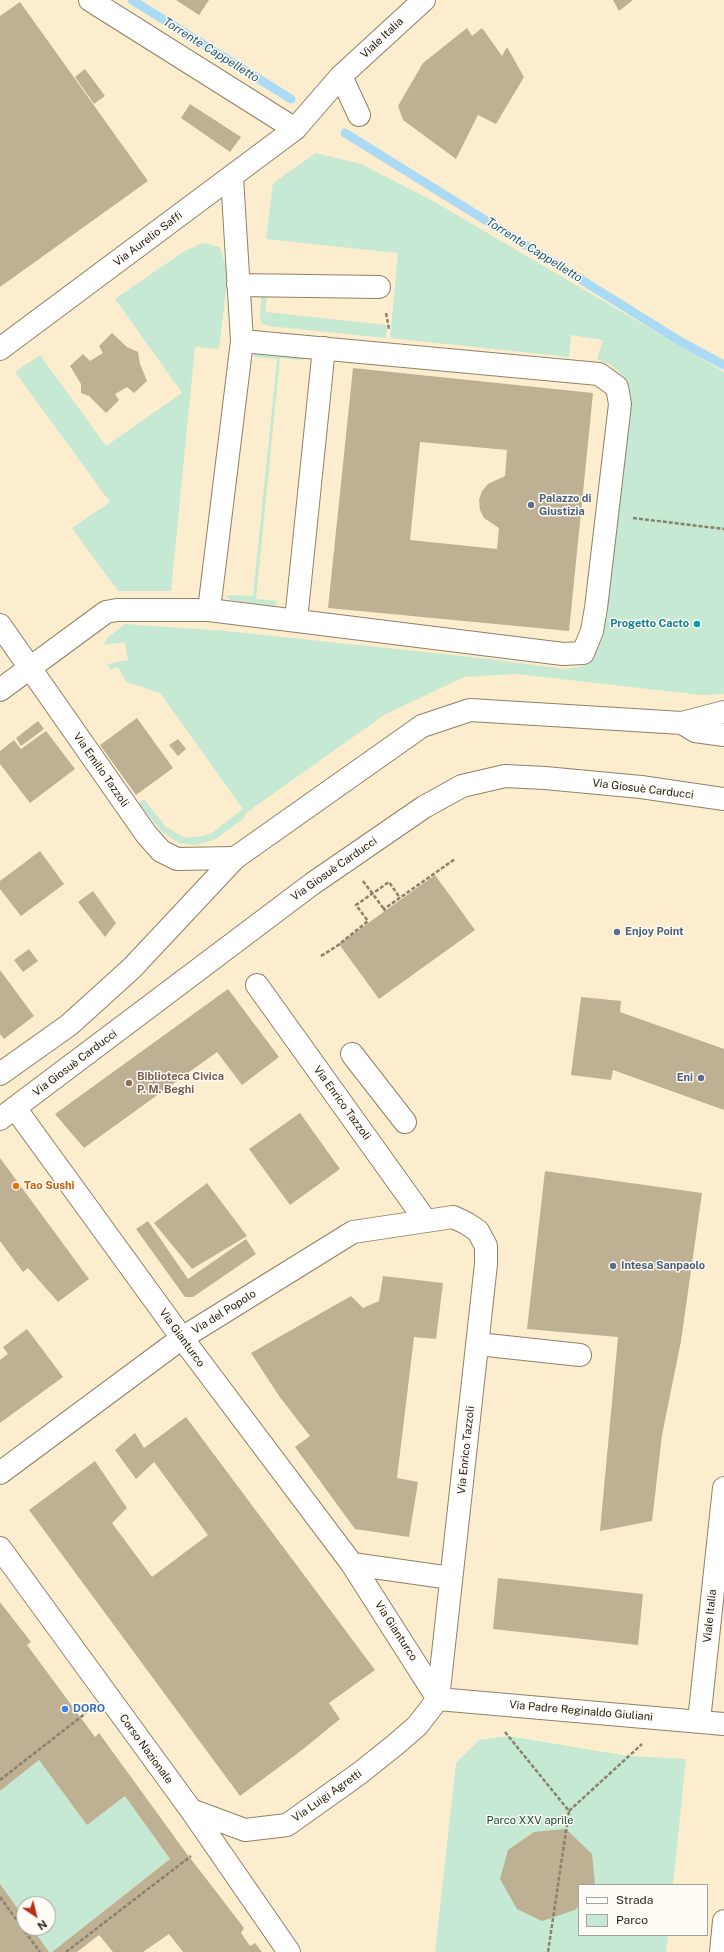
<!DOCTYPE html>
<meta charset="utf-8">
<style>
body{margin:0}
#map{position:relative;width:724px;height:1952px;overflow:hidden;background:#fcedce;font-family:"Public Sans",sans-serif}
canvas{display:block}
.legend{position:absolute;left:578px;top:1884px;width:130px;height:52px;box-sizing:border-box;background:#fffcf6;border:1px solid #a6a29a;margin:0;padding:5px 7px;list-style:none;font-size:12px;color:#211c11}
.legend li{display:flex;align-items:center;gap:8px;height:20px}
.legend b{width:20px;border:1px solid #a6a29a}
.north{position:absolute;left:16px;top:1896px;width:40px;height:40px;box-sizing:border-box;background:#fffcf6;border:1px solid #a6a29a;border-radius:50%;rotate:145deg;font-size:11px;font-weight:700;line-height:16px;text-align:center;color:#211c11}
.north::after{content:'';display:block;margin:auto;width:14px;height:18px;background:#bb2f19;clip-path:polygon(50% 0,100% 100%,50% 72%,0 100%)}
</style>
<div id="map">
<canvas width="724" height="1952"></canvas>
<ul class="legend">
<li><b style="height:5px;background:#fff"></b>Strada</li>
<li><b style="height:11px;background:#c5e9d2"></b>Parco</li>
</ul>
<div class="north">N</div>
</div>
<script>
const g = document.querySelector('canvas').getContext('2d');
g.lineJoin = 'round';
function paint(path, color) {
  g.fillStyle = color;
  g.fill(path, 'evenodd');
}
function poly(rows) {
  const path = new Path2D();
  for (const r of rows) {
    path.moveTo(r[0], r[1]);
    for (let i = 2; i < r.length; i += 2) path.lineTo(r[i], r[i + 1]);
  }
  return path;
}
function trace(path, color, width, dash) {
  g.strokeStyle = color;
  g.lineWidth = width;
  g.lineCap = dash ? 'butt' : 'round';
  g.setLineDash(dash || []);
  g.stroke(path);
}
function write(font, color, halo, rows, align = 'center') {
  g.font = font + ' "Public Sans",sans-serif';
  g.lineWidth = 3;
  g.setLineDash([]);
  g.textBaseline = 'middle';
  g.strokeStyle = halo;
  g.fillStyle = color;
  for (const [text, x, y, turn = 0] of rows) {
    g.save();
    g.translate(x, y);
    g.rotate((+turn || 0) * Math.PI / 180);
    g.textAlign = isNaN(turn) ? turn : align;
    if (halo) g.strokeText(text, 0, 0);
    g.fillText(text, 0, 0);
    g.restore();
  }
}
const green = poly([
 [316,153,361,164,433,201,724,372,724,694,702,695,516,674,464,677,384,715,246,813,244,818,216,839,196,845,179,843,162,832,138,803,144,799,166,827,185,838,201,836,212,833,243,809,160,693,126,682,118,667,110,670,108,664,128,660,125,642,104,645,106,639,125,624,226,631,490,659,565,669,580,667,591,661,603,637,630,404,629,381,611,365,597,359,603,340,571,335,569,357,390,338,398,253,266,239,273,183],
 [203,243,220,247,228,273,219,349,195,347,171,591,118,591,72,528,110,502,15,372,40,355,106,446,182,393,115,299,183,252],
 [262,288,268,288,265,312,387,325,386,338,268,326,261,323,260,316],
 [254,352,305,357,303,360,280,358,256,599,278,601,274,606,230,600,226,596,232,595,253,596,277,359,254,357],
 [508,1736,628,1756,686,1759,673,1885,579,1885,579,1935,668,1935,666,1952,435,1952,456,1763,479,1740],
 [39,1760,87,1825,125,1796,170,1859,52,1952,49,1952,32,1928,48,1928,48,1904,24,1904,24,1917,0,1884,0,1791]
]);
const stream = poly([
 [132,0,291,99],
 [345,133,683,343,724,365]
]);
const building = poly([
 [176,0,209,0,199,15],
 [613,0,633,0,619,11],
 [20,2,148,181,0,287,0,16],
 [467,28,472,36,482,28,502,56,507,47,524,77,496,124,478,115,456,159,403,120,398,106,423,63],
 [85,69,105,96,94,104,75,77],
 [190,104,241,137,230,152,181,118],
 [112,333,127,347,138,352,140,364,147,381,134,393,127,387,115,394,119,400,106,413,89,396,81,393,81,384,70,366,83,354,90,361,103,353,99,346],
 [353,368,593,393,569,631,328,608],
 [420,442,507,450,505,476,488,484,482,491,479,500,480,510,484,518,499,528,497,549,410,540],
 [137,718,173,768,136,795,100,745],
 [38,721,44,729,21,746,16,738],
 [46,731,75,769,30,803,0,764,0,751,14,740,21,749],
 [178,739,186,749,178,756,169,745],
 [40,851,64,884,21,916,0,889,0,881],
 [435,875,475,930,379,999,339,944],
 [93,891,116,923,105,937,78,902],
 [29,949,38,961,23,972,14,960],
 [0,970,34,1016,4,1039,0,1034],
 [228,989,279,1057,242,1085,217,1052,84,1148,55,1114],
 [581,997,621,1001,620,1012,724,1049,724,1110,613,1070,611,1080,571,1075],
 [300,1113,340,1169,290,1205,249,1149],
 [0,1158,89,1279,58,1302,28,1268,23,1272,0,1241],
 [545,1171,702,1193,681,1341,662,1435,652,1521,600,1531,618,1337,527,1329],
 [207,1183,247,1236,192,1269,154,1223],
 [148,1221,188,1279,246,1239,256,1254,193,1297,185,1297,136,1229],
 [383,1276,443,1283,436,1339,414,1337,397,1478,418,1482,409,1537,355,1529,295,1447,310,1436,279,1396,251,1353,351,1296,363,1308,379,1301],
 [27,1329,63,1377,0,1423,0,1360,8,1354,3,1347],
 [186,1417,375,1670,329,1703,340,1719,302,1750,240,1796,29,1510,95,1461,127,1508,112,1523,152,1577,208,1535,154,1462,136,1479,115,1450,135,1433,144,1448],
 [498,1578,643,1594,638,1645,493,1629],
 [0,1602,31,1642,27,1645,95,1737,99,1733,184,1850,244,1928,241,1933,250,1946,255,1943,262,1952,183,1952,169,1934,143,1952,113,1952,99,1935,77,1952,52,1952,170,1859,125,1796,87,1825,39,1760,0,1791],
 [566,1829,592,1854,595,1884,579,1885,579,1905,575,1910,542,1921,517,1909,500,1879,508,1850,534,1832],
 [0,1884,24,1917,24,1928,32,1928,49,1952,0,1952]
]);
const path = poly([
 [386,313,389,329],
 [633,518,724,529],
 [363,881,384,909],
 [385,911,384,909,455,859],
 [321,956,337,946,368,921,356,905,389,882,400,898],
 [505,1732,569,1811,548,1952],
 [0,1780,86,1713],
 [569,1811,642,1744],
 [0,1897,40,1952],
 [66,1952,191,1856]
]);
const minor = poly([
 [90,0,295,129],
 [341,76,359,115],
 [238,285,379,287],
 [0,349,295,129,341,76,424,0],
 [209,610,563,654,583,653,592,631,596,608,620,404,617,387,599,374,242,341],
 [296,620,324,348],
 [0,625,146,834,161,851,177,859,235,858],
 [0,690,106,612,117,610,209,610,242,341,232,177],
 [257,985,426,1221],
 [352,1054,405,1122],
 [15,1108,182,1338,352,1564,438,1699],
 [478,1344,580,1355],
 [0,1473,182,1338,353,1232,453,1217,466,1223,478,1231,486,1246,486,1264,438,1699],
 [0,1548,191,1810,289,1952],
 [352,1564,451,1578],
 [438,1699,724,1724],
 [699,1721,724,1488],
 [191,1810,245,1830,287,1825,360,1773,395,1745,417,1726,438,1699]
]);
const major = poly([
 [682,723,724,712],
 [0,1074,69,1025,132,968,235,858,422,726,470,710,682,723,695,731,724,735],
 [0,1119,312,884,424,807,462,786,505,776,545,778,641,787,724,799],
 [721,1952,724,1921]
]);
const markers = [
 [531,505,4,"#5c6f8a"],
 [697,624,4,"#0f9aa8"],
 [617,932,4,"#5c6f8a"],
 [701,1078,4,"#5c6f8a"],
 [129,1083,4,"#8d6e63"],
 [16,1186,4,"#e8710a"],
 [613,1266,4,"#5c6f8a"],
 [65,1709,4,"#3f7fe0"]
];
const streetNames = [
 ["Viale Italia",382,38,-43],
 ["Via Aurelio Saffi",148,239,-37],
 ["Via Emilio Tazzoli",101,770,55],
 ["Via Giosuè Carducci",643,789,7],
 ["Via Giosuè Carducci",334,869,-35],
 ["Via Giosuè Carducci",75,1063,-37],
 ["Via Enrico Tazzoli",342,1103,54],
 ["Via del Popolo",224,1312,-32],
 ["Via Gianturco",182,1338,54],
 ["Via Enrico Tazzoli",466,1450,-84],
 ["Viale Italia",710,1616,-84],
 ["Via Gianturco",396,1631,57],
 ["Via Padre Reginaldo Giuliani",581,1711,5],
 ["Corso Nazionale",146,1749,54],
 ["Via Luigi Agretti",327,1796,-35]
];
const serviceNames = [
 ["Palazzo di",539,499],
 ["Giustizia",539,512],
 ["Enjoy Point",625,932],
 ["Eni",693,1078,"right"],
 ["Intesa Sanpaolo",621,1266]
];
const cultureNames = [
 ["Progetto Cacto",689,624]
];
const educationNames = [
 ["Biblioteca Civica",137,1077],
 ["P. M. Beghi",137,1090]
];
const foodNames = [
 ["Tao Sushi",24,1186]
];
const shopNames = [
 ["DORO",73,1709]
];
const parkNames = [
 ["Parco XXV aprile",530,1821]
];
const waterNames = [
 ["Torrente Cappelletto",211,50,32],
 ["Torrente Cappelletto",534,250,32]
];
paint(green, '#c5e9d2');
trace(stream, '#abdbf4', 9);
paint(building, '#beb092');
trace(minor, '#8f8165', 24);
trace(major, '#8f8165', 24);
trace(path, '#8b816d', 2.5, [4, 2]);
trace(minor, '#fff', 22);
trace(major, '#fff', 22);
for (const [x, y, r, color] of markers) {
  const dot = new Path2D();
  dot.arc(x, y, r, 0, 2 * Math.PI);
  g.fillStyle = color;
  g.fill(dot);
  trace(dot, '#fffcf6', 1.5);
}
write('11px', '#211c11', '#fffcf6', streetNames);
write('bold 11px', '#4e5e75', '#fffcf6', serviceNames, 'left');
write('bold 11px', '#0d838f', '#fffcf6', cultureNames, 'right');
write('bold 11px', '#785e54', '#fffcf6', educationNames, 'left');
write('bold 11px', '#c56008', '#fffcf6', foodNames, 'left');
write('bold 11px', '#366cbe', '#fffcf6', shopNames, 'left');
write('11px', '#164b30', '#fffcf6', parkNames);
write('italic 12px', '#1e5872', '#fffcf6', waterNames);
</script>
